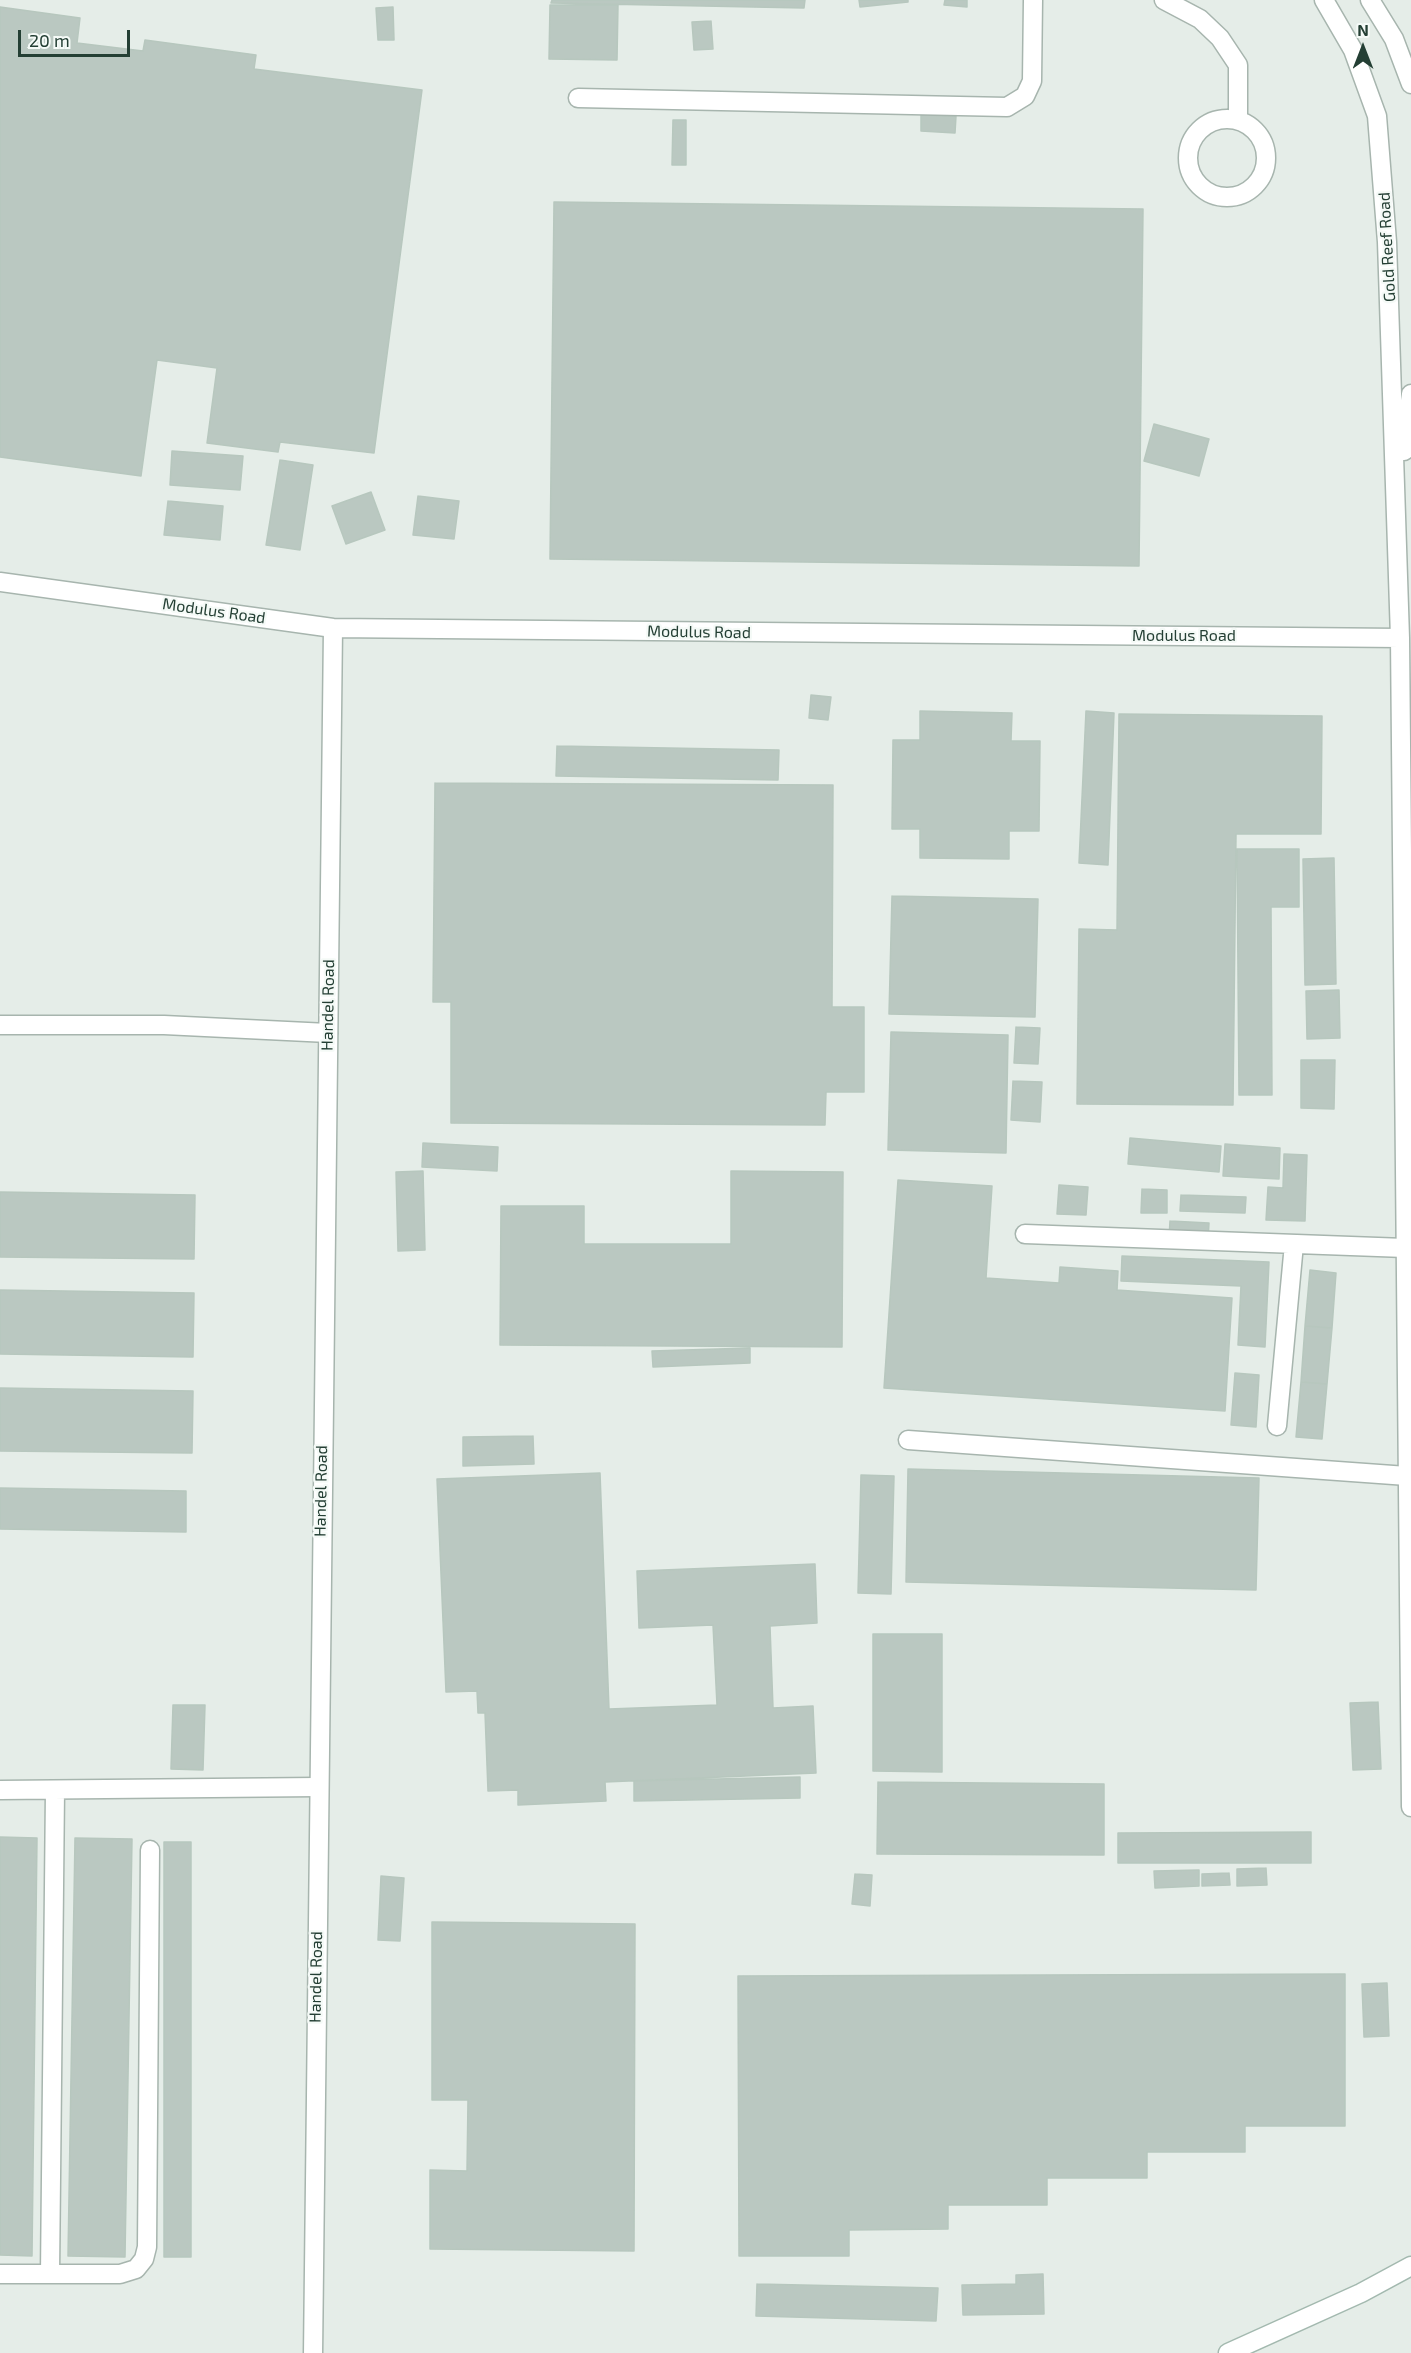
<!DOCTYPE html>
<style>
body{margin:0}
#map{position:relative;width:1411px;height:2353px;overflow:hidden;background:#e5ede8;font-family:"Exo 2",sans-serif}
canvas{display:block}
.north{position:absolute;left:1333px;top:18px;width:60px;height:60px;-webkit-text-stroke:4px #f5faf7;paint-order:stroke;rotate:0deg;font-size:16px;font-weight:700;line-height:24px;text-align:center;color:#243f34}
.north::after{content:'';display:block;margin:auto;width:21px;height:27px;background:#243f34;clip-path:polygon(50% 0,100% 100%,50% 72%,0 100%)}
.scale{position:absolute;left:18px;top:30px;width:112px;height:27px;box-sizing:border-box;border:3px solid #243f34;border-top:0;padding-left:8px;font-size:18px;line-height:21px;white-space:nowrap;color:#243f34;-webkit-text-stroke:4px #f5faf7;paint-order:stroke}
</style>
<div id="map">
<canvas width="1411" height="2353"></canvas>
<div class="north">N</div>
<div class="scale">20 m</div>
</div>
<script>
const g = document.querySelector('canvas').getContext('2d');
g.lineJoin = 'round';
function paint(path, color) {
  g.fillStyle = color;
  g.fill(path, 'evenodd');
}
function poly(rows) {
  const path = new Path2D();
  for (const r of rows) {
    if (r.length === 3) {
      path.moveTo(r[0] + r[2], r[1]);
      path.arc(r[0], r[1], r[2], 0, 2 * Math.PI);
      continue;
    }
    path.moveTo(r[0], r[1]);
    for (let i = 2; i < r.length; i += 2) path.lineTo(r[i], r[i + 1]);
  }
  return path;
}
function trace(path, color, width, dash) {
  g.strokeStyle = color;
  g.lineWidth = width;
  g.lineCap = dash ? 'butt' : 'round';
  g.setLineDash(dash || []);
  g.stroke(path);
}
function write(font, color, halo, rows, align = 'center') {
  g.font = font + ' "Exo 2",sans-serif';
  g.lineWidth = 4.5;
  g.setLineDash([]);
  g.textBaseline = 'middle';
  g.strokeStyle = halo;
  g.fillStyle = color;
  for (const [text, x, y, turn = 0] of rows) {
    g.save();
    g.translate(x, y);
    g.rotate((+turn || 0) * Math.PI / 180);
    g.textAlign = isNaN(turn) ? turn : align;
    if (halo) g.strokeText(text, 0, 0);
    g.fillText(text, 0, 0);
    g.restore();
  }
}
const building = poly([
 [552,0,805,0,804,8,551,3,552,0],
 [859,0,908,0,908,2,860,7,859,0],
 [945,0,967,0,967,7,944,5,945,0],
 [550,5,618,5,617,60,549,59,550,5],
 [0,7,80,18,77,43,143,51,145,40,256,55,254,69,422,90,374,453,280,442,278,452,207,443,217,368,157,360,141,476,0,457,0,7],
 [393,7,394,40,378,40,376,8,393,7],
 [711,21,713,49,694,50,692,22,711,21],
 [921,115,956,116,955,133,921,131,921,115],
 [673,120,686,120,686,165,672,165,673,120],
 [554,202,1143,209,1139,566,550,559,554,202],
 [1154,424,1209,439,1199,476,1144,461,1154,424],
 [172,451,243,456,240,490,170,485,172,451],
 [280,460,313,465,300,550,266,545,280,460],
 [371,492,385,530,346,544,332,506,371,492],
 [418,496,459,501,454,539,413,535,418,496],
 [168,501,223,506,220,540,164,535,168,501],
 [811,695,831,697,828,720,809,718,811,695],
 [920,711,1012,713,1011,741,1040,741,1039,831,1009,831,1009,859,920,858,920,829,892,829,893,740,920,740,920,711],
 [1086,711,1114,713,1108,865,1079,863,1086,711],
 [1119,714,1322,716,1321,834,1236,834,1233,1105,1077,1104,1079,929,1117,930,1119,714],
 [557,746,779,750,778,780,556,776,557,746],
 [435,783,833,785,832,1007,864,1007,864,1092,826,1092,825,1125,451,1123,451,1002,433,1002,435,783],
 [1237,849,1299,849,1299,907,1271,907,1272,1095,1239,1095,1237,849],
 [1334,858,1336,984,1305,985,1303,859,1334,858],
 [892,896,1038,899,1035,1017,889,1014,892,896],
 [1339,990,1340,1038,1307,1039,1306,991,1339,990],
 [1016,1027,1040,1028,1038,1064,1014,1063,1016,1027],
 [891,1032,1008,1035,1006,1153,888,1150,891,1032],
 [1301,1060,1335,1060,1334,1109,1301,1108,1301,1060],
 [1013,1081,1042,1082,1040,1122,1011,1120,1013,1081],
 [1130,1138,1221,1146,1219,1172,1128,1164,1130,1138],
 [423,1143,498,1147,497,1171,422,1167,423,1143],
 [1225,1144,1280,1148,1279,1179,1223,1176,1225,1144],
 [1284,1154,1307,1155,1305,1221,1266,1220,1268,1187,1283,1188,1284,1154],
 [423,1171,425,1250,398,1251,396,1172,423,1171],
 [731,1171,843,1172,842,1347,500,1345,501,1206,584,1206,584,1244,731,1244,731,1171],
 [898,1180,992,1186,986,1278,1059,1283,1060,1267,1118,1271,1117,1290,1232,1298,1225,1411,884,1388,898,1180],
 [1059,1185,1088,1187,1086,1215,1057,1214,1059,1185],
 [1142,1189,1167,1190,1167,1213,1141,1213,1142,1189],
 [0,1192,195,1195,194,1259,0,1257,0,1192],
 [1181,1195,1246,1197,1245,1213,1180,1211,1181,1195],
 [1170,1221,1209,1223,1208,1240,1169,1238,1170,1221],
 [1122,1256,1269,1262,1265,1347,1238,1345,1241,1286,1121,1281,1122,1256],
 [1310,1270,1336,1273,1332,1328,1305,1326,1310,1270],
 [0,1290,194,1293,193,1357,0,1354,0,1290],
 [1305,1326,1332,1328,1327,1384,1301,1382,1305,1326],
 [750,1348,750,1363,653,1367,652,1351,750,1348],
 [1235,1373,1259,1375,1256,1427,1231,1425,1235,1373],
 [1301,1382,1327,1384,1322,1439,1296,1437,1301,1382],
 [0,1388,193,1391,192,1453,0,1451,0,1388],
 [533,1436,534,1464,463,1466,463,1437,533,1436],
 [908,1469,1259,1478,1256,1590,906,1582,908,1469],
 [600,1473,609,1709,717,1705,713,1625,639,1628,637,1571,815,1564,817,1623,770,1626,773,1708,813,1706,816,1773,605,1782,606,1801,518,1805,518,1790,488,1791,485,1713,478,1713,477,1691,446,1692,437,1479,600,1473],
 [861,1475,894,1476,891,1594,858,1593,861,1475],
 [0,1488,186,1491,186,1532,0,1529,0,1488],
 [873,1634,942,1634,942,1772,873,1771,873,1634],
 [1378,1702,1381,1769,1353,1770,1350,1703,1378,1702],
 [173,1705,205,1705,203,1770,171,1769,173,1705],
 [800,1777,800,1798,634,1801,634,1781,800,1777],
 [878,1782,1104,1784,1104,1855,877,1854,878,1782],
 [1311,1832,1311,1863,1118,1863,1118,1833,1311,1832],
 [0,1837,37,1838,32,2256,0,2255,0,1837],
 [75,1838,132,1839,125,2257,68,2256,75,1838],
 [164,1842,191,1842,191,2257,164,2257,164,1842],
 [1266,1868,1267,1885,1237,1886,1237,1869,1266,1868],
 [1199,1870,1199,1886,1155,1888,1154,1871,1199,1870],
 [1229,1873,1230,1885,1202,1886,1202,1874,1229,1873],
 [855,1874,872,1875,870,1906,852,1904,855,1874],
 [381,1876,404,1878,400,1941,378,1940,381,1876],
 [432,1922,635,1924,634,2251,430,2249,430,2170,467,2171,468,2100,432,2100,432,1922],
 [1345,1974,1345,2126,1245,2126,1245,2152,1147,2152,1147,2178,1047,2178,1047,2205,948,2205,948,2229,849,2230,849,2256,739,2256,738,1976,1345,1974],
 [1387,1983,1389,2036,1364,2037,1362,1984,1387,1983],
 [1043,2274,1044,2314,963,2315,962,2285,1016,2284,1016,2275,1043,2274],
 [757,2284,938,2288,936,2321,756,2316,757,2284]
]);
const lane = poly([
 [1164,0,1200,19,1220,38,1238,65,1238,120],
 [578,98,1007,107,1025,96,1032,81,1033,0],
 [1227,158,39],
 [0,1025,164,1025,328,1033],
 [1025,1234,1405,1248],
 [1277,1426,1294,1244],
 [908,1440,1407,1476],
 [0,1790,318,1787],
 [0,2274,120,2274,136,2269,144,2259,147,2247,150,1850],
 [50,2274,55,1790]
]);
const street = poly([
 [1324,0,1353,50,1377,116,1387,242,1400,638,1411,1807],
 [1370,0,1394,39,1411,84],
 [1404,451,1411,394],
 [0,582,333,628,1400,638],
 [313,2353,333,628]
]);
const secondary = poly([
 [1228,2353,1361,2293,1411,2266]
]);
const streetNames = [
 ["Gold Reef Road",1387,247,-93],
 ["Modulus Road",214,611,8],
 ["Modulus Road",699,632,1],
 ["Modulus Road",1184,636],
 ["Handel Road",328,1005,-89],
 ["Handel Road",321,1491,-89],
 ["Handel Road",316,1977,-89]
];
paint(building, '#bac8c1');
trace(building, '#b7c7be', 1.5);
trace(lane, '#a7b5ae', 21);
trace(street, '#a7b5ae', 21);
trace(secondary, '#a3b9af', 21);
trace(lane, '#fff', 18);
trace(street, '#fff', 18);
trace(secondary, '#fff', 18);
write('16px', '#243f34', '#f5faf7', streetNames);
</script>
